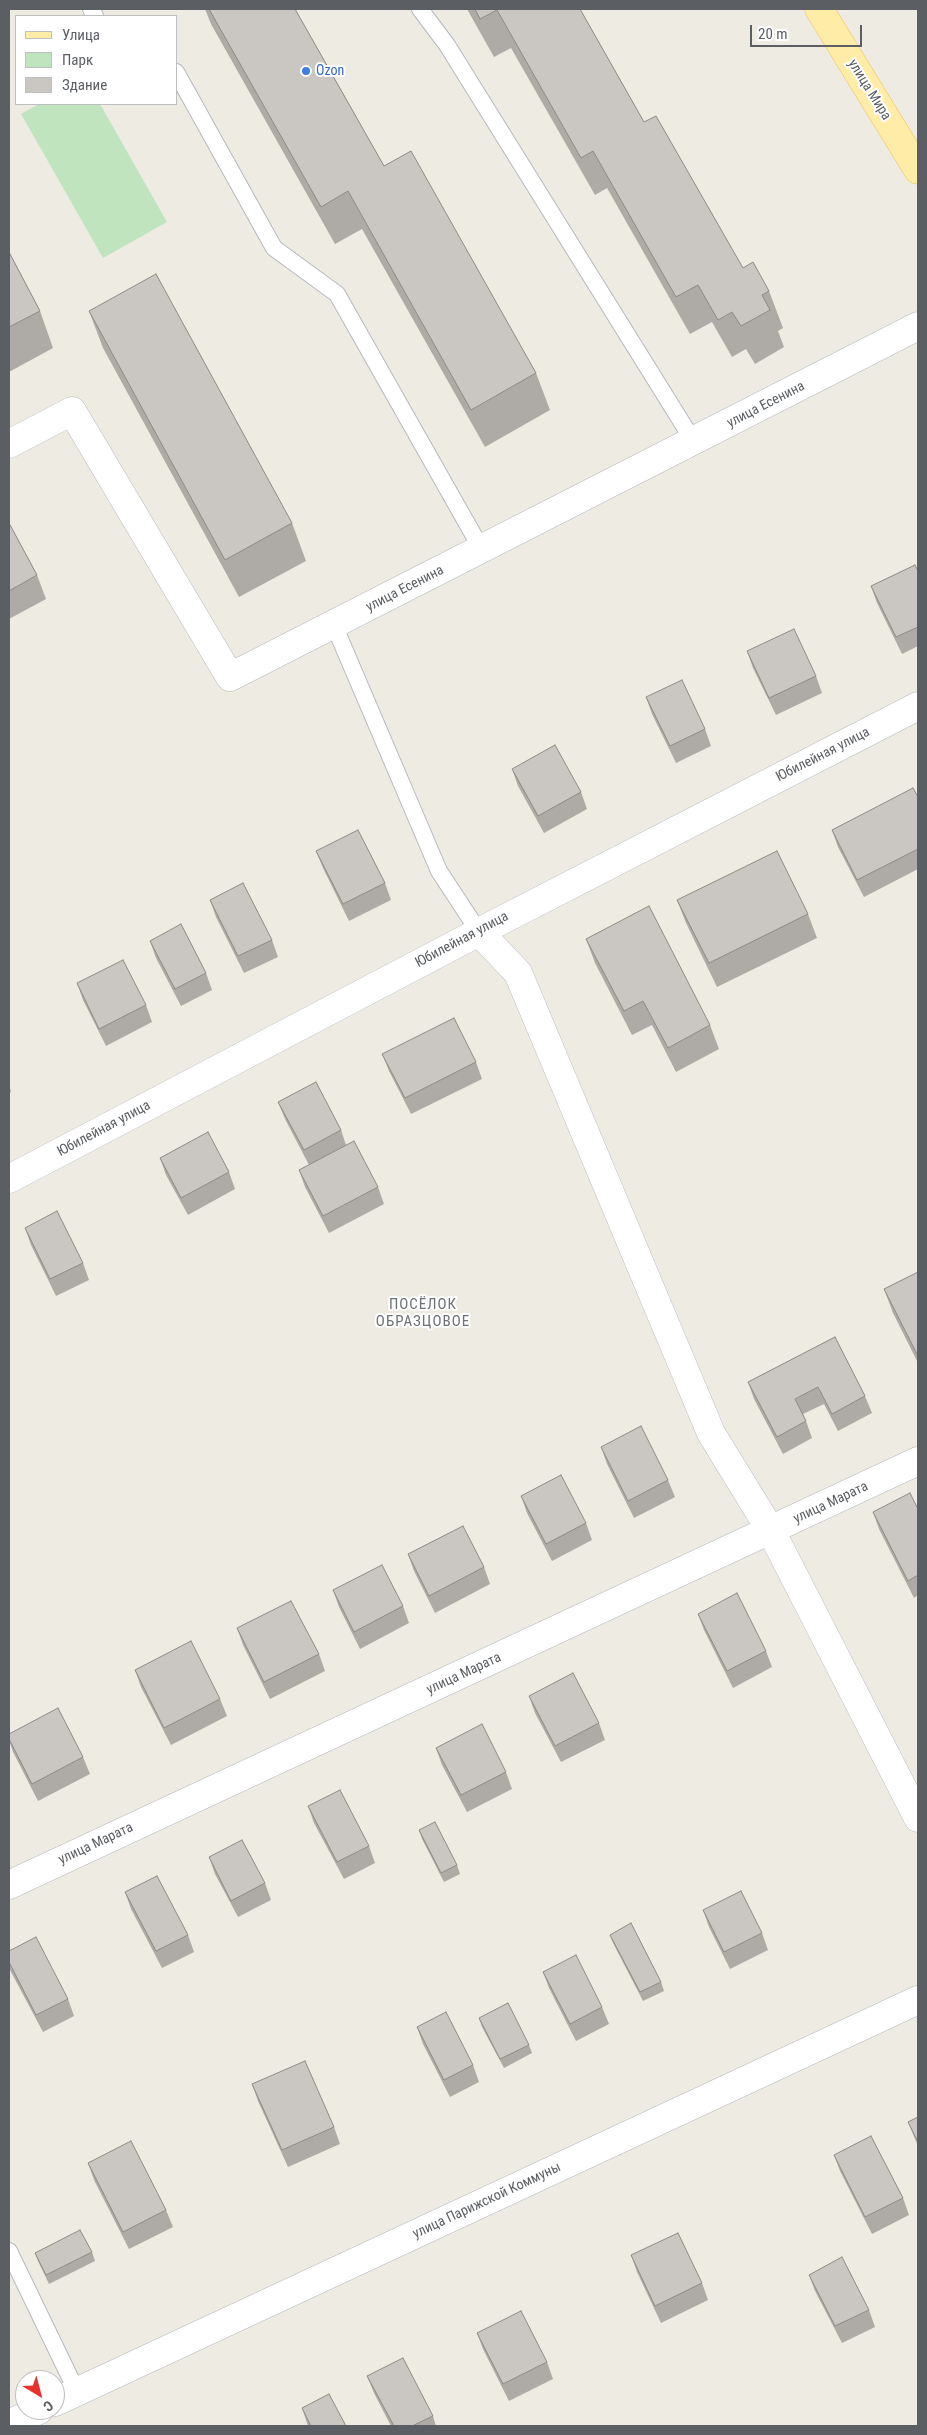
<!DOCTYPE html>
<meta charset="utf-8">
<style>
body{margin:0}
#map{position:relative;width:927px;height:2435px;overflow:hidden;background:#eeebe2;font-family:"Roboto Condensed",sans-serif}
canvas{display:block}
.frame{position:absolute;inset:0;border:10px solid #5b5f63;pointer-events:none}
.legend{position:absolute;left:15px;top:15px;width:162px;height:90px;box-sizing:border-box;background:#fff;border:1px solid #bdbfc1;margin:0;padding:6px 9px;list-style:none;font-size:15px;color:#5b5f63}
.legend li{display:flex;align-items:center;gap:10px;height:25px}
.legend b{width:25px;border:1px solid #bdbfc1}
.north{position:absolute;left:15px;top:2370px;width:50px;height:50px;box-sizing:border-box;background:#fff;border:1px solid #bdbfc1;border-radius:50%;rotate:143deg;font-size:14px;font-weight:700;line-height:20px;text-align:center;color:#5b5f63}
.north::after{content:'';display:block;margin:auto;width:18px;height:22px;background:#e9322d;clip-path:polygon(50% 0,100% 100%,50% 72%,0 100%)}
.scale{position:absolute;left:750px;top:25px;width:112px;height:22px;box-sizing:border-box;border:2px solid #5b5f63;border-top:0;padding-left:6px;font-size:15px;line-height:18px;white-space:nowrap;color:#5b5f63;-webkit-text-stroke:4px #fff;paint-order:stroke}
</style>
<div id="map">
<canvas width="927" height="2435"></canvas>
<div class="frame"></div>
<ul class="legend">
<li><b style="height:6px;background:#ffeca6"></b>Улица</li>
<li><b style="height:14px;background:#c0e5be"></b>Парк</li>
<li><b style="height:14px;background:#cac7c2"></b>Здание</li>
</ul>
<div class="north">С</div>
<div class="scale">20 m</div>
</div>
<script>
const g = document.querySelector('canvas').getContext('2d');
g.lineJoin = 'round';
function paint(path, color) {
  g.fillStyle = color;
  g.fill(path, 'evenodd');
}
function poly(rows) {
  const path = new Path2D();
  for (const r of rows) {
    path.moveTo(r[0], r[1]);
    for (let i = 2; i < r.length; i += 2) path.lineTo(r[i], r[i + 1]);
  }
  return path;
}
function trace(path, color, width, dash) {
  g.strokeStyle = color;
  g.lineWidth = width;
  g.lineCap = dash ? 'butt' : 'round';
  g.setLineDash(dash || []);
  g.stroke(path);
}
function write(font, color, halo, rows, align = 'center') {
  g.font = font + ' "Roboto Condensed",sans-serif';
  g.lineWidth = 4;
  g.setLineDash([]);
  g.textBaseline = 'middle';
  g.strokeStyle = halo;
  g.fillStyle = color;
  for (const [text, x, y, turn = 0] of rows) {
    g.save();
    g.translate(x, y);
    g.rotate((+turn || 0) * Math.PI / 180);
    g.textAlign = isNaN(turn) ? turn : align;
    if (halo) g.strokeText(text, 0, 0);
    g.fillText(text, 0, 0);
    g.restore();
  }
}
const green = poly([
 [39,104,100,104,167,222,103,258,21,114]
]);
const service = poly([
 [91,9,95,16],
 [420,9,447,45,694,442],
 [176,72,274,248,337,294,482,550],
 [334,625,439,871,479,932],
 [9,2251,77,2392]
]);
const minor = poly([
 [9,444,72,411,230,677,918,326],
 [479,932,518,973,711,1433,771,1531,918,1818],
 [9,1179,479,932,918,706],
 [9,1885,918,1461],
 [55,2402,918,2000],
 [9,2424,39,2410]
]);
const primary = poly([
 [819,9,918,170]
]);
const wall = poly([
 [205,9,295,9,384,166,536,373,550,410,485,447,362,229,335,244,211,24],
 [467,9,580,9,644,122,743,268,769,291,783,328,778,331,784,347,755,364,746,349,732,357,712,322,690,334,607,188,595,195,511,48,494,57],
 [9,252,40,311,53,348,9,372],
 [89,311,292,523,306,561,239,597,103,348],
 [9,523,37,575,46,599,9,619],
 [918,571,918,646,902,654,877,603,871,586],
 [747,651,816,676,822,693,776,715,753,668],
 [646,697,705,729,711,746,676,763,652,714],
 [512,769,581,792,587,809,544,833,518,786],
 [918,797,918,869,864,897,838,847,832,830],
 [316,851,385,883,391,900,349,921,323,868],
 [210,900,272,940,278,957,244,973,216,917],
 [677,900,808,914,817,938,717,987,686,923],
 [586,939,710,1025,719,1049,676,1072,652,1025,632,1035,595,963],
 [150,941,206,973,212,990,181,1006,156,958],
 [77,983,146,1005,152,1022,106,1046,83,1000],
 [382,1054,476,1062,482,1079,411,1114,389,1071],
 [9,1084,11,1092,9,1093],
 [278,1102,341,1130,346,1145,378,1187,384,1204,329,1233,305,1187,299,1170,309,1165,285,1119],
 [160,1158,229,1172,235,1189,188,1215,166,1175],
 [25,1228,83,1263,89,1280,56,1296,31,1245],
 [918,1272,918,1363,893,1313,884,1289],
 [835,1337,865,1396,872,1413,838,1431,824,1404,803,1414,806,1421,812,1438,783,1454,754,1399,748,1382],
 [601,1447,668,1480,675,1497,634,1518,607,1464],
 [521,1496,586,1523,592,1540,552,1561,527,1513],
 [918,1509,918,1595,914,1598,879,1529,873,1512],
 [408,1554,484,1567,490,1584,435,1613,414,1571],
 [333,1590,403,1606,409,1623,360,1649,339,1607],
 [698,1614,766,1651,772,1667,733,1688,704,1630],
 [237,1628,319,1654,325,1671,270,1699,243,1645],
 [135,1670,220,1699,227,1716,171,1745,141,1687],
 [529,1696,599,1723,605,1740,561,1762,535,1713],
 [9,1734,83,1757,90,1774,38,1801,13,1752,9,1740],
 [436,1748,506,1772,512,1789,467,1812,442,1765],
 [308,1806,369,1846,375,1863,344,1879,314,1823],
 [419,1830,457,1865,460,1874,444,1882,422,1839],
 [209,1857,265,1883,271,1900,238,1917,215,1874],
 [125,1892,188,1935,194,1952,162,1968,131,1909],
 [703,1910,762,1933,768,1950,730,1969,709,1927],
 [610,1935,661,1982,664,1991,643,2001,613,1943],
 [9,1951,68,1999,74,2016,43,2032,10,1970,9,1966],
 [543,1972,602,2007,609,2024,576,2041,549,1988],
 [479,2018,529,2045,532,2053,504,2068,482,2027],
 [417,2027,473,2065,479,2082,450,2097,423,2044],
 [252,2084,334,2127,340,2144,288,2167,258,2101],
 [918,2117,918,2146,915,2139,908,2122],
 [834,2155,903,2198,909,2215,872,2234,840,2171],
 [88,2163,166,2210,173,2227,129,2249,94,2180],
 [92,2252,95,2261,49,2284,38,2261,35,2253],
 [631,2255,702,2283,708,2300,661,2323,637,2272],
 [809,2275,869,2310,875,2327,842,2343,815,2291],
 [477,2333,547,2362,553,2379,509,2401,483,2349],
 [367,2376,433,2416,436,2426,391,2426,374,2393],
 [302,2408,346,2426,308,2426]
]);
const building = poly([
 [209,9,295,9,384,166,411,151,536,373,471,410,348,191,321,207,209,9],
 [475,9,580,9,644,122,656,116,743,268,753,262,769,291,762,295,770,310,741,326,732,312,718,320,698,285,676,297,593,151,581,158,497,10,480,19,475,9],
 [9,252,40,311,9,327,9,252],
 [156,274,292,523,225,560,89,311,156,274],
 [9,523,37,575,9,591,9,523],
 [915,565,918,571,918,627,896,637,871,586,915,565],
 [794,629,816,676,769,698,747,651,794,629],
 [682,680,705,729,670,746,646,697,682,680],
 [555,745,581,792,538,816,512,769,555,745],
 [913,788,918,797,918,849,857,880,832,830,913,788],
 [358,830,385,883,343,904,316,851,358,830],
 [777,851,808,914,709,963,677,900,777,851],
 [243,883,272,940,238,956,210,900,243,883],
 [649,906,710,1025,668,1048,643,1001,624,1011,586,939,649,906],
 [181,924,206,973,175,989,150,941,181,924],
 [123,960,146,1005,99,1029,77,983,123,960],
 [454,1018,476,1062,405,1098,382,1054,454,1018],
 [316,1082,341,1130,304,1150,278,1102,316,1082],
 [208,1132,229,1172,181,1198,160,1158,208,1132],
 [354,1141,378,1187,323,1216,299,1170,354,1141],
 [57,1211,83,1263,50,1279,25,1228,57,1211],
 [918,1272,918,1356,884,1289,918,1272],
 [835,1337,865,1396,832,1414,818,1387,795,1399,806,1421,777,1437,748,1382,835,1337],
 [641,1426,668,1480,628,1501,601,1447,641,1426],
 [561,1475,586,1523,546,1544,521,1496,561,1475],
 [910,1493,918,1509,918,1575,908,1581,873,1512,910,1493],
 [463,1526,484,1567,429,1596,408,1554,463,1526],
 [382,1565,403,1606,354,1632,333,1590,382,1565],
 [737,1593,766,1651,727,1671,698,1614,737,1593],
 [291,1601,319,1654,264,1682,237,1628,291,1601],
 [191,1641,220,1699,164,1728,135,1670,191,1641],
 [573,1673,599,1723,555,1746,529,1696,573,1673],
 [58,1708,83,1757,32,1784,9,1739,9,1734,58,1708],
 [482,1724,506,1772,461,1795,436,1748,482,1724],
 [340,1790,369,1846,337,1862,308,1806,340,1790],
 [435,1822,457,1865,441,1873,419,1830,435,1822],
 [242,1840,265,1883,231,1901,209,1857,242,1840],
 [157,1876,188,1935,156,1951,125,1892,157,1876],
 [741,1891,762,1933,724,1952,703,1910,741,1891],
 [631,1923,661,1982,640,1992,610,1935,631,1923],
 [36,1937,68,1999,36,2015,9,1962,9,1951,36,1937],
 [576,1955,602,2007,570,2024,543,1972,576,1955],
 [508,2003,529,2045,500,2059,479,2018,508,2003],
 [446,2012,473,2065,444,2080,417,2027,446,2012],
 [305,2061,334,2127,282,2150,252,2084,305,2061],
 [918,2117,918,2142,908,2122,918,2117],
 [871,2136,903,2198,865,2217,834,2155,871,2136],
 [131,2141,166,2210,123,2232,88,2163,131,2141],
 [80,2230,92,2252,46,2275,35,2253,80,2230],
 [678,2233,702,2283,655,2306,631,2255,678,2233],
 [842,2257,869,2310,835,2326,809,2275,842,2257],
 [521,2311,547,2362,503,2384,477,2333,521,2311],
 [403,2358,433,2416,412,2426,394,2426,367,2376,403,2358],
 [329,2394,346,2426,311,2426,302,2408,329,2394]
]);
const markers = [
 [306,71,5,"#3f7fe0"]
];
const shopNames = [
 ["Ozon",316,71]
];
const streetNames = [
 ["улица Мира",869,90,58],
 ["улица Есенина",766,405,-27],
 ["улица Есенина",405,589,-27],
 ["Юбилейная улица",823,755,-27],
 ["Юбилейная улица",462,940,-28],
 ["Юбилейная улица",104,1129,-28],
 ["улица Марата",831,1503,-25],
 ["улица Марата",464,1674,-25],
 ["улица Марата",96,1844,-25],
 ["улица Парижской Коммуны",487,2201,-25]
];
const neighbourhoodNames = [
 ["ПОСЁЛОК",423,1305],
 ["ОБРАЗЦОВОЕ",423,1322]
];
paint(green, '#c0e5be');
trace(service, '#b5b9bd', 18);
trace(minor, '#b5b9bd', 29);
trace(primary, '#f2bf57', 29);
trace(service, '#fff', 16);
trace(minor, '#fff', 28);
trace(primary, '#ffeca6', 28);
paint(wall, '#aeaba7');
paint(building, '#cac7c2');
trace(building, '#8d8b88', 1);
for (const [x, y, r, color] of markers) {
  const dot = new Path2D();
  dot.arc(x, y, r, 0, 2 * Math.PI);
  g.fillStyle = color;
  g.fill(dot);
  trace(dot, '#fff', 2);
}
write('14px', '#366cbe', '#fff', shopNames, 'left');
write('14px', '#5b5f63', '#fff', streetNames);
g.letterSpacing = '1px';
write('15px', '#6c7175', '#fff', neighbourhoodNames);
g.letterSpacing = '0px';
</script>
